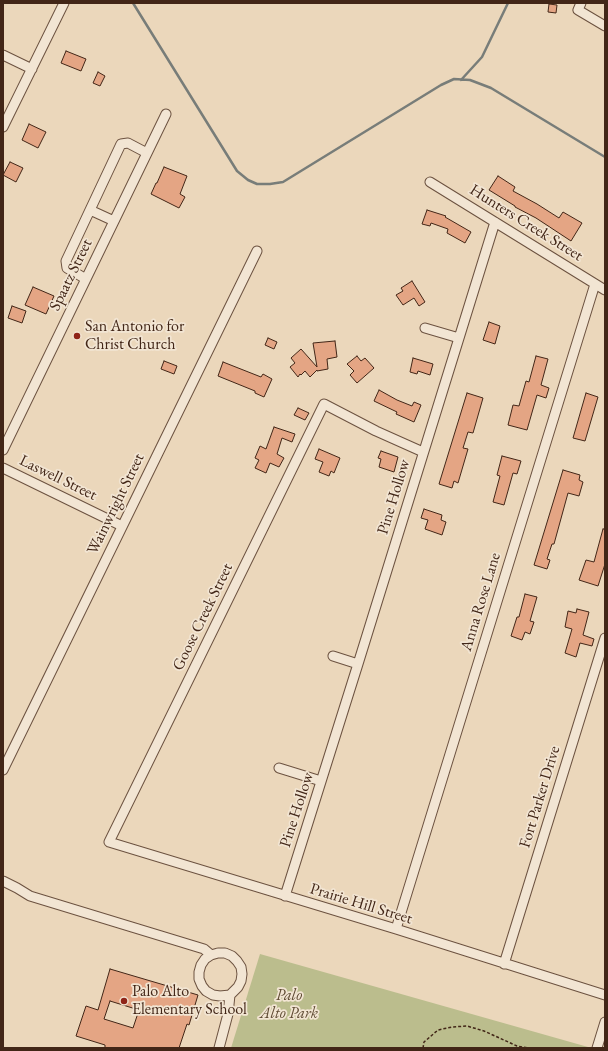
<!DOCTYPE html>
<style>
body{margin:0}
#map{position:relative;width:608px;height:1051px;overflow:hidden;background:#ebd7bb;font-family:"EB Garamond",serif}
canvas{display:block}
.frame{position:absolute;inset:0;border:4px solid #422617;pointer-events:none}
</style>
<div id="map">
<canvas width="608" height="1051"></canvas>
<div class="frame"></div>
</div>
<script>
const g = document.querySelector('canvas').getContext('2d');
g.lineJoin = 'round';
function paint(path, color) {
  g.fillStyle = color;
  g.fill(path, 'evenodd');
}
function poly(rows) {
  const path = new Path2D();
  for (const r of rows) {
    path.moveTo(r[0], r[1]);
    for (let i = 2; i < r.length; i += 2) path.lineTo(r[i], r[i + 1]);
  }
  return path;
}
function trace(path, color, width, dash) {
  g.strokeStyle = color;
  g.lineWidth = width;
  g.lineCap = dash ? 'butt' : 'round';
  g.setLineDash(dash || []);
  g.stroke(path);
}
function write(font, color, halo, rows, align = 'center') {
  g.font = font + ' "EB Garamond",serif';
  g.lineWidth = 3.5;
  g.setLineDash([]);
  g.textBaseline = 'middle';
  g.strokeStyle = halo;
  g.fillStyle = color;
  for (const [text, x, y, turn = 0] of rows) {
    g.save();
    g.translate(x, y);
    g.rotate((+turn || 0) * Math.PI / 180);
    g.textAlign = isNaN(turn) ? turn : align;
    if (halo) g.strokeText(text, 0, 0);
    g.fillText(text, 0, 0);
    g.restore();
  }
}
const green = poly([
 [260,954,588,1047,231,1048]
]);
const stream = poly([
 [133,3,237,171,248,180,257,184,270,184,283,182,441,85,454,79,470,80,491,88,605,157],
 [461,80,482,57,508,3]
]);
const building = poly([
 [549,4,557,5,556,13,548,12,549,4],
 [66,51,86,59,81,71,61,63,66,51],
 [98,72,105,76,100,86,93,83,98,72],
 [29,124,46,132,38,148,22,140,29,124],
 [10,162,23,168,16,182,3,175,10,162],
 [164,167,187,176,180,194,185,197,179,208,151,194,156,183,157,183,164,167],
 [498,176,515,187,513,191,537,204,559,218,563,212,582,223,571,241,536,218,515,207,515,206,489,190,498,176],
 [427,210,446,216,445,217,471,232,465,243,447,233,448,229,431,223,430,226,422,224,427,210],
 [412,281,425,302,419,306,414,298,403,305,396,295,403,291,401,288,412,281],
 [33,287,54,296,46,314,25,305,33,287],
 [12,306,26,311,22,323,8,318,12,306],
 [489,322,500,326,495,344,483,340,489,322],
 [268,338,277,342,274,349,265,345,268,338],
 [335,341,337,357,327,359,328,369,317,371,317,370,310,377,305,371,301,375,300,374,298,377,290,367,295,363,291,358,301,349,317,367,313,343,335,341],
 [357,356,361,361,365,358,374,368,357,383,350,375,354,371,347,364,357,356],
 [536,356,548,359,541,385,549,388,546,398,537,395,527,430,508,425,513,405,519,406,526,381,529,382,536,356],
 [413,358,433,364,430,375,418,371,417,374,410,372,413,358],
 [164,361,177,366,174,374,161,369,164,361],
 [223,362,261,377,263,374,272,379,264,397,255,393,255,391,218,376,223,362],
 [379,390,397,400,412,406,414,402,421,405,414,422,396,414,397,412,374,401,379,390],
 [467,393,483,398,473,433,468,432,463,448,468,449,458,483,454,481,452,488,439,484,467,393],
 [586,393,598,397,585,441,573,438,586,393],
 [298,408,309,413,305,420,294,415,298,408],
 [274,427,295,434,292,442,282,438,277,454,284,458,279,467,270,463,266,473,255,468,259,460,255,458,260,446,266,449,274,427],
 [319,449,340,458,334,473,331,471,329,476,319,472,323,462,315,459,319,449],
 [381,451,398,457,394,472,379,467,381,459,378,458,381,451],
 [502,456,521,461,517,474,513,473,504,505,493,502,500,476,497,475,502,456],
 [563,470,580,475,579,480,583,482,579,496,568,493,554,544,552,544,547,559,550,560,547,569,534,565,563,470],
 [424,509,442,515,441,520,446,522,442,535,425,529,428,520,421,518,424,509],
 [603,529,605,529,605,564,598,586,579,580,586,560,594,562,603,529],
 [525,594,537,597,530,621,534,622,530,634,525,632,522,640,511,636,517,617,519,617,525,594],
 [577,609,589,612,583,635,594,639,592,646,580,643,576,657,565,653,572,629,565,627,568,611,576,613,577,609],
 [110,969,198,995,189,1025,187,1024,179,1048,105,1048,105,1045,76,1036,86,1006,98,1010,110,969],
 [110,1001,139,1010,133,1028,104,1019,110,1001]
]);
const path = poly([
 [423,1048,424,1042,438,1030,452,1027,467,1026,484,1031,517,1046,528,1048]
]);
const minor = poly([
 [581,3,578,10,605,26],
 [3,55,32,69],
 [3,127,64,3],
 [430,182,605,290],
 [90,210,114,221],
 [86,279,67,268,66,261,121,144,128,143,147,153],
 [425,328,459,338],
 [3,450,166,114],
 [423,452,376,431,324,404,109,842,396,929,605,995],
 [3,468,122,526],
 [333,656,358,664],
 [279,768,321,781],
 [3,770,257,251],
 [3,881,17,888,30,896,204,949,211,955],
 [285,896,358,664,495,222],
 [396,929,595,284],
 [218,953,225,953,232,956,237,961,241,967,242,974,241,981,238,987,230,995,220,996,213,995,206,991,202,986,199,979,199,972,201,965,205,959,211,955,218,953],
 [504,964,605,638],
 [219,1048,228,1014,230,995],
 [597,1048,605,1022]
]);
const markers = [
 [77,336,4,"#8f2418"],
 [124,1001,4,"#8f2418"]
];
const streetNames = [
 ["Hunters Creek Street",526,223,32],
 ["Spaatz Street",71,275,-64],
 ["Laswell Street",58,478,26],
 ["Pine Hollow",394,497,-73],
 ["Wainwright Street",116,504,-64],
 ["Anna Rose Lane",481,602,-73],
 ["Goose Creek Street",203,617,-64],
 ["Fort Parker Drive",540,797,-73],
 ["Pine Hollow",297,810,-72],
 ["Prairie Hill Street",361,904,17]
];
const poiNames = [
 ["San Antonio for",85,327],
 ["Christ Church",85,345],
 ["Palo Alto",132,992],
 ["Elementary School",132,1010]
];
const parkNames = [
 ["Palo",289,996],
 ["Alto Park",289,1014]
];
paint(green, '#bbbd8d');
trace(stream, '#787d79', 2.5);
paint(building, '#e4a584');
trace(building, '#422617', 1);
trace(minor, '#6c5240', 11);
trace(path, '#422617', 1.5, [3, 2]);
trace(minor, '#f2e5d3', 9);
for (const [x, y, r, color] of markers) {
  const dot = new Path2D();
  dot.arc(x, y, r, 0, 2 * Math.PI);
  g.fillStyle = color;
  g.fill(dot);
  trace(dot, '#f2e5d3', 1.5);
}
write('16px', '#422617', '#f2e5d3', streetNames);
write('16px', '#422617', '#f2e5d3', poiNames, 'left');
write('italic 16px', '#604c34', '#f2e5d3', parkNames);
</script>
